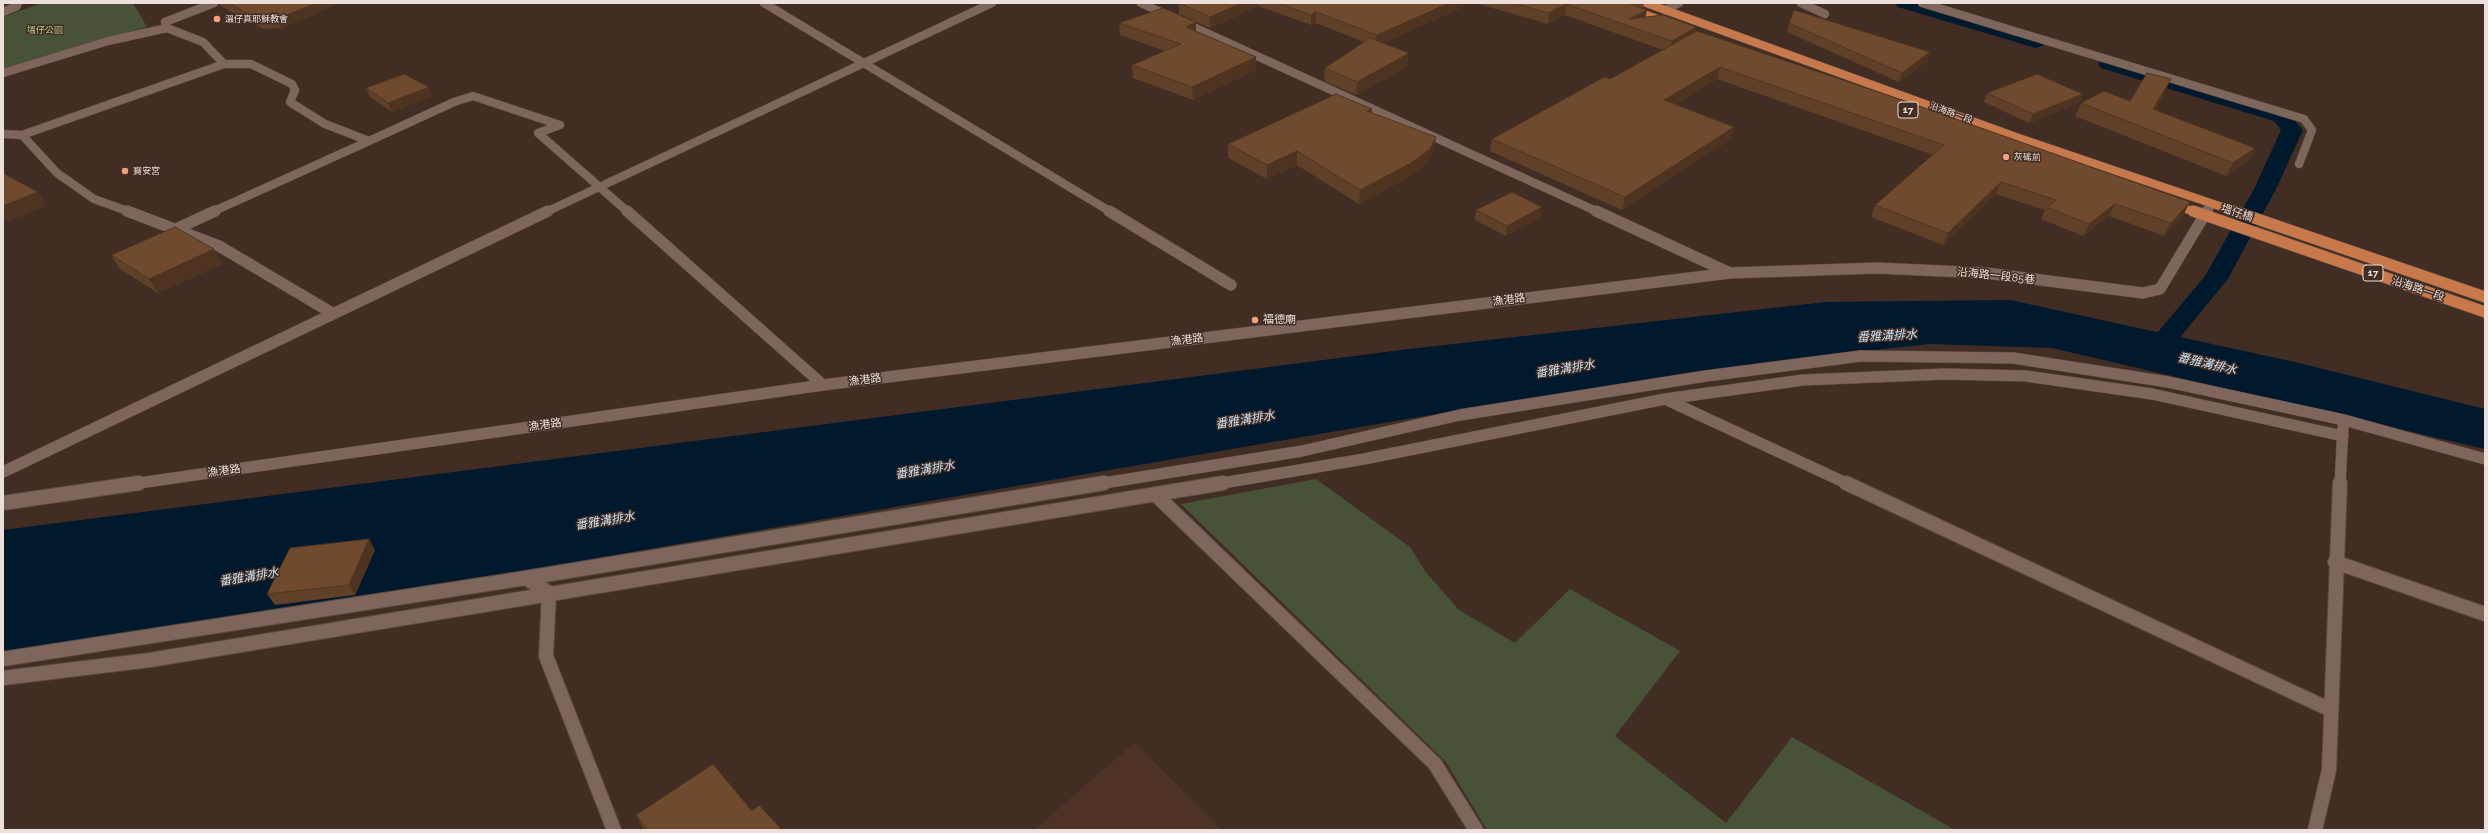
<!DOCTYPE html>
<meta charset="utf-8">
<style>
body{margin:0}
#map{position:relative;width:2488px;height:833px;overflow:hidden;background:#422d24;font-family:Raleway,sans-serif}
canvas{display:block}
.frame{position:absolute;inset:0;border:4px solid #eddfd9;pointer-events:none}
</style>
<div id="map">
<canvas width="2488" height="833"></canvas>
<div class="frame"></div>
</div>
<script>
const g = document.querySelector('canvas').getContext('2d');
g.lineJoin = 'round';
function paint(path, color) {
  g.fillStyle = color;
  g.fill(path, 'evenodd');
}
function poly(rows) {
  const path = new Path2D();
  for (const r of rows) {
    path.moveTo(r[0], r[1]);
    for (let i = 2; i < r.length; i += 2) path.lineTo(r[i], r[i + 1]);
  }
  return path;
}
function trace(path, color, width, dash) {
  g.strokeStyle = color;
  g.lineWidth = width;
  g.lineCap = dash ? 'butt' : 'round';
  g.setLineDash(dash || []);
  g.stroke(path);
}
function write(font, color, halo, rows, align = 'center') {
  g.font = font + ' Raleway,"Noto Sans TC",sans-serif';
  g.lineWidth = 3;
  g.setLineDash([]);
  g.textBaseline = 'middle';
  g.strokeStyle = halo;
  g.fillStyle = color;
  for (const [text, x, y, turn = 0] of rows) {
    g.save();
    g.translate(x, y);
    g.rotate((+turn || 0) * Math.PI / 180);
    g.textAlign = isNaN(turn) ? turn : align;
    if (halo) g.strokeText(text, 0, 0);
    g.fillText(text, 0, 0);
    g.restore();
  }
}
const built = poly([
 [1135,742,1221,830,1034,830]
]);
const green = poly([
 [42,3,133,3,147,27,3,69,3,17],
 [1316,479,1410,547,1425,571,1459,610,1515,643,1570,589,1680,651,1615,736,1726,823,1792,737,1955,830,1487,830,1446,762,1181,504]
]);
const water = poly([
 [2010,300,2299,363,2485,409,2485,449,2052,348,1930,344,1800,358,1465,409,498,575,3,654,3,530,1409,349,1826,302]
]);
const canal = poly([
 [1895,3,1923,3,2043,38,2045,42,2043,46,2036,48,2029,46,1898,7,1895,3],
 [2108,58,2288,113,2303,130,2276,189,2228,279,2164,357,2155,359,2146,357,2142,351,2205,276,2254,189,2281,130,2274,121,2101,68,2098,64,2101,60,2108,58]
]);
const minorFar2 = poly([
 [764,3,1111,212],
 [1141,3,1598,212],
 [1801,3,1825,14],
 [1922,3,2304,119,2312,130,2299,164],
 [1665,10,1679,3],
 [3,12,17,6,18,3],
 [167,28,165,22,214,3],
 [3,73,108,41,167,28,203,42,224,64,251,64,292,84,295,90,290,102,325,124,369,141,454,102,473,96,560,125,538,133,628,212],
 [3,134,22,135,57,173,94,199,130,212],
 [22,135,224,64],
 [212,212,369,141],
 [546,212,992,3],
 [2207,212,2212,204]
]);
const minorFar1 = poly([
 [127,211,219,246,332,313],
 [627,211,823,385],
 [1109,211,1231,285],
 [1596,211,1730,273],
 [176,229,215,211],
 [1665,399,1848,484],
 [3,472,548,211],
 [132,484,823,385,1730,273,1877,268,1986,273,2143,293,2160,289,2207,211],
 [1098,484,1302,451,1460,415,1706,376,1861,356,2013,358,2168,382,2344,420,2485,459],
 [1217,484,1364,459,1665,399,1803,380,1946,374,2026,376,2152,394,2343,436],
 [2340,484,2343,427]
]);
const minor = poly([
 [1846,483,2331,710],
 [1156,495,1435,764,1476,830],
 [3,503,139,483],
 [2335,562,2485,614],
 [526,578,549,593,546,656,614,830],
 [3,659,526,578,1104,483],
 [3,678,150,660,1223,483],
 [2315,830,2329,770,2340,483]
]);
const majorFar1 = poly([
 [1613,3,1666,22],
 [1646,3,2019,138,2237,212],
 [2171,204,2195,212]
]);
const major = poly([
 [2193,211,2485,312],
 [2234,211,2485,297]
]);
const wall = poly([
 [219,3,338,3,314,15,281,28,263,29,219,5],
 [1179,3,1471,3,1383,43,1408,66,1356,95,1324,81,1325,68,1364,42,1316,23,1311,25,1258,6,1210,28,1179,14],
 [1475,3,1628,3,1645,17,1695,32,2184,214,2164,236,2109,216,2083,236,2041,219,2045,210,1996,194,1943,245,1871,217,1875,205,1933,155,1717,79,1675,104,1734,127,1731,139,1622,210,1490,151,1492,139,1610,79,1663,50,1565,15,1548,24],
 [1630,3,1644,3,1643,8],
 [1119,23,1196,31,1256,57,1256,70,1193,100,1133,78,1132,65,1165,51,1120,35],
 [1789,23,1930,52,1927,61,1899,82,1787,32],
 [429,87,432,96,392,112,370,97,366,88],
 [2165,92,2155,110,2255,148,2249,161,2226,176,2075,116,2081,103,2130,101],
 [1987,93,2083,94,2079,103,2029,123,1984,102],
 [1372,109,1371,113,1434,150,1428,163,1409,177,1359,204,1297,165,1267,179,1228,158,1228,144],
 [1476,210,1541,217,1506,236,1475,220],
 [111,255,222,264,158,293,120,269],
 [375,550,355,595,275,605,267,594],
 [752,811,782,830,644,830,636,815]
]);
const shadedWall = poly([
 [316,3,338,3,314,15,281,28,276,19],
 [1242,3,1258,3,1258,6,1210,28,1210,17],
 [1449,3,1471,3,1376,46,1377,35],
 [1566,4,1565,15,1548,24,1549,13],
 [1647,10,1645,20,1629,19],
 [1316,12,1316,23,1311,25,1311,15],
 [1196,22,1196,34,1186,27],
 [1696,27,1693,38,1669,52,1672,41],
 [1930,52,1927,61,1899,82,1902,73],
 [1409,53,1408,66,1356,95,1357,82],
 [1256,57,1256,70,1193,100,1192,87],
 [1720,67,1717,79,1662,111,1664,100],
 [2171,79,2165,92,2147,122,2153,109],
 [429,87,432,96,392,112,388,103],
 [2083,94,2079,103,2029,123,2033,114],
 [1372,109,1371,122,1367,111],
 [1734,127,1731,139,1622,210,1625,197],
 [1436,137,1434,150,1428,163,1409,177,1359,204,1360,190],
 [2255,148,2249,161,2226,176,2233,163],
 [1297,151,1297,165,1267,179,1267,165],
 [2001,182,1996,194,1943,245,1948,233],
 [38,192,47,206,4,223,3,221,3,206],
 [2190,202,2184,214,2164,236,2171,223],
 [2115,204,2109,216,2083,236,2089,224],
 [1542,207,1541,217,1506,236,1507,226],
 [214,249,222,264,158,293,149,279],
 [369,539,375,550,355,595,349,585]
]);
const building = poly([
 [229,3,316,3,310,6,276,19,258,19,229,3],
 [1179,3,1242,3,1210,17,1179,3],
 [1279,3,1449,3,1377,35,1316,12,1311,15,1279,3],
 [1513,3,1628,3,1647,10,1629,19,1663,15,1696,27,1672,41,1566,4,1549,13,1513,3],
 [1163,8,1196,22,1186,27,1256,57,1192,87,1132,65,1181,44,1119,23,1163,8],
 [1794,10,1930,52,1902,73,1789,23,1794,10],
 [1697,31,1902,100,2190,202,2171,223,2115,204,2089,224,2047,207,2056,200,2001,182,1948,233,1875,205,1944,145,1720,67,1664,100,1734,127,1625,197,1492,139,1604,77,1610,79,1697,31],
 [1370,38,1409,53,1357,82,1325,68,1370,38],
 [2147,73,2171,79,2153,109,2255,148,2233,163,2081,103,2104,91,2130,101,2147,73],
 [404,74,429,87,388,103,366,88,404,74],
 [2037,74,2083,94,2033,114,1987,93,2037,74],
 [1336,94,1372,109,1367,111,1436,137,1430,149,1411,163,1360,190,1297,151,1267,165,1228,144,1336,94],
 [3,173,38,192,3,206,3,173],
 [1512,192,1542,207,1507,226,1476,210,1512,192],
 [175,227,214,249,149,279,111,255,175,227],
 [369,539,349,585,267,594,290,548,369,539],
 [713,764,752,811,759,805,782,830,648,830,636,815,713,764]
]);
const markers = [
 [217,19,4,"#f2a17e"],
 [2006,157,4,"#f2a17e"],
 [125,171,4,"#f2a17e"],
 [1255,320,4,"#f2a17e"]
];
const farPoinames = [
 ["溫仔真耶穌教會",225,19],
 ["灰磘前",2014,157],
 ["寶安宮",133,171]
];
const farParknames = [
 ["塭仔公園",45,30]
];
const farStreetnames = [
 ["沿海路一段",1951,113,20]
];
const shields = [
 [1908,110,20],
 [2373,273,20]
];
const shieldNames = [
 ["17",1908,110],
 ["17",2373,273]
];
const streetNames = [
 ["塭仔橋",2237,213,18],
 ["沿海路一段85巷",1996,276,6],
 ["沿海路一段",2418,289,19],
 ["漁港路",1509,300,-7],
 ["漁港路",1187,340,-7],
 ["漁港路",865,380,-7],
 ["漁港路",545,425,-8],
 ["漁港路",224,471,-8]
];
const poiNames = [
 ["福德廟",1263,320]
];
const waterNames = [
 ["番雅溝排水",1887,336,-3],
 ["番雅溝排水",2207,364,13],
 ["番雅溝排水",1565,369,-9],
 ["番雅溝排水",1245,420,-9],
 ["番雅溝排水",925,470,-9],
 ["番雅溝排水",605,521,-9],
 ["番雅溝排水",249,577,-9]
];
paint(built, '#4e3226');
paint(green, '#485236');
paint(water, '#00192d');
paint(canal, '#00192d');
trace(minorFar2, '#5b4a42', 9);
trace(minorFar1, '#5b4a42', 12);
trace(minor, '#5b4a42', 16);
trace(majorFar1, '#5b4a42', 9);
trace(major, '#5b4a42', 12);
trace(minorFar2, '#7e665c', 8);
trace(minorFar1, '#7e665c', 11);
trace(minor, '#7e665c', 14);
trace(majorFar1, '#c7794c', 8);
trace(major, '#c7794c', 11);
paint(wall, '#604028');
paint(shadedWall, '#4e3420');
paint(building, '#704a2e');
trace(building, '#4e3420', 1);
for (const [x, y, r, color] of markers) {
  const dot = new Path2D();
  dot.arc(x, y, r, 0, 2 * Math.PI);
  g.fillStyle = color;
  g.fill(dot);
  trace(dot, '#422d24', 1.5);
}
write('9px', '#eddfd9', '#422d24', farPoinames, 'left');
write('9px', '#b3cd87', '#422d24', farParknames);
write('9px', '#eddfd9', '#422d24', farStreetnames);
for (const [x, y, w] of shields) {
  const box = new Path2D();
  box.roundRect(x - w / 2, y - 8, w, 16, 3);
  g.fillStyle = '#422d24';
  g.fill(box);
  trace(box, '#eddfd9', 1);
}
write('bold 10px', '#eddfd9', null, shieldNames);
write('11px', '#eddfd9', '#422d24', streetNames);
write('11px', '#eddfd9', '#422d24', poiNames, 'left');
write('italic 12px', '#cae3f7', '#422d24', waterNames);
</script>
